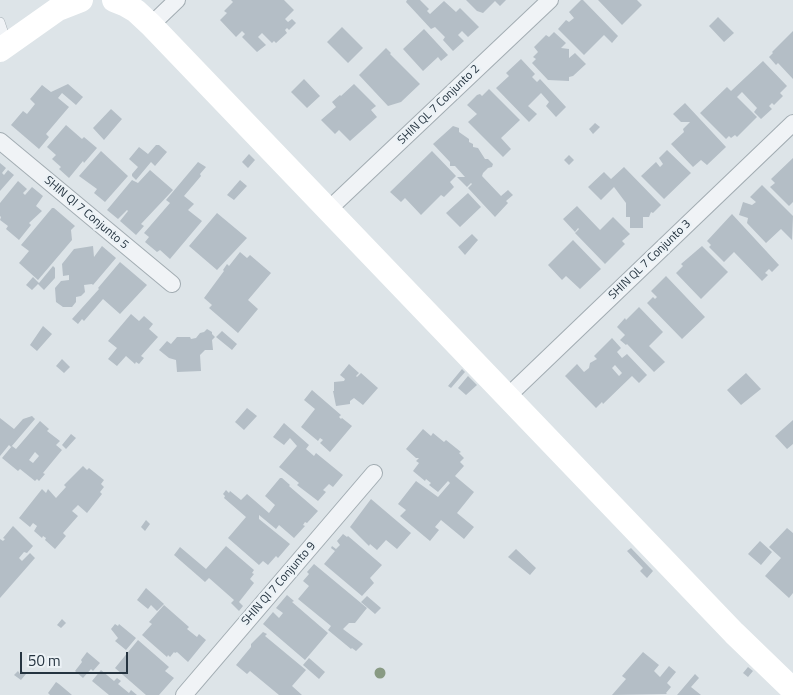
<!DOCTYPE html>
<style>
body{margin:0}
#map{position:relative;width:793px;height:695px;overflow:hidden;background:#dde4e8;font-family:"Titillium Web",sans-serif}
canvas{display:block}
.scale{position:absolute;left:20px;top:652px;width:108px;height:22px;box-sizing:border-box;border:2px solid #253440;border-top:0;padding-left:6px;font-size:15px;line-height:18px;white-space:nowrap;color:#253440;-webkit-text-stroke:4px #ecf2f6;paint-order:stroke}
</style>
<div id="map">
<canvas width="793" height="695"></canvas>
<div class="scale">50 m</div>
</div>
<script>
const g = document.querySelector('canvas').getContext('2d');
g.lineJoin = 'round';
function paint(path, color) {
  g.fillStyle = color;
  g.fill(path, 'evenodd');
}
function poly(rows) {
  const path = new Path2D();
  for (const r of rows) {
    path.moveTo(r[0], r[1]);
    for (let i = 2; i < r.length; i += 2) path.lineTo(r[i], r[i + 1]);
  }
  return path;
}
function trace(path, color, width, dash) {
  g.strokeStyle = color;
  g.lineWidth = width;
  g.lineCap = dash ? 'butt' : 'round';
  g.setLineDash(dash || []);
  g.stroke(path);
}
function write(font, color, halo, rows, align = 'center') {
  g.font = font + ' "Titillium Web",sans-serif';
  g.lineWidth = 5;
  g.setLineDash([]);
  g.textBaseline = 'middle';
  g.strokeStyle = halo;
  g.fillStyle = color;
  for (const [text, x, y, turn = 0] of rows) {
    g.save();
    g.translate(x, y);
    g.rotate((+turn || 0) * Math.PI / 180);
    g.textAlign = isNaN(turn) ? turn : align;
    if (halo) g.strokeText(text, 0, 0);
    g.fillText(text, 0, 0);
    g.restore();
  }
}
const building = poly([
 [231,0,284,0,294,10,285,19,288,22,292,19,296,23,289,30,287,28,285,30,287,33,276,43,274,41,272,43,262,33,258,37,266,45,257,52,242,37,245,34,242,31,236,37,220,20,227,13,224,11,233,2],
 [407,0,420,0,429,9,427,11,430,14,444,1,456,12,460,8,479,27,468,37,462,31,458,35,464,41,453,51,443,40,445,37,435,27,431,29,406,2],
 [466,0,506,0,500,6,495,1,483,13,477,11],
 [581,0,583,0,618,36,612,43,604,35,584,55,558,29,566,20,569,22,574,18,569,12],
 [598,0,637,0,642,5,622,25],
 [718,17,734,33,724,42,709,26],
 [342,27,363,48,348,63,327,42],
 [424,29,448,55,441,61,438,57,423,71,403,49],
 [793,31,793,79,778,63,776,65,769,57,773,53,772,52],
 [554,32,566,43,561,48,569,49,569,58,575,53,586,64,573,76,569,77,569,81,548,80,532,63,536,59,533,57,538,52,534,47,546,35,549,37],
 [386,48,391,53,390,54,420,84,401,102,388,106,359,75],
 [521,59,535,74,532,77,537,82,540,79,566,107,556,117,546,106,549,102,541,93,528,106,537,114,529,122,496,88,509,76,506,73],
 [763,61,787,86,780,93,783,96,774,105,772,103,769,106,772,109,761,119,754,112,757,108,742,92,737,97,757,117,737,137,735,135,731,138,729,136,726,139,700,113,727,87,731,91],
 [304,79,320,96,307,108,291,92],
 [68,84,83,97,76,105,62,93,58,98,69,107,46,134,49,137,39,149,11,125,23,111,27,114,35,104,30,99,42,85,51,92],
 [354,84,376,106,371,110,377,117,350,141,339,130,335,134,321,120,336,107,332,102,340,95,341,96],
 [489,89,520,120,501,138,511,149,503,157,468,122,477,114,467,105,477,95,480,94,482,96],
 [685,103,726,147,707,165,701,160,693,167,671,144,684,132,683,129,690,122,681,122,673,114],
 [111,109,122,119,104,140,93,128],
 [595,123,600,127,593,134,589,129],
 [66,125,82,139,84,137,97,148,84,163,83,161,69,178,59,169,61,167,52,159,56,155,47,147],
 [453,126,459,128,459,132,469,139,469,142,473,144,473,147,478,148,485,159,488,159,493,164,492,167,488,168,483,173,482,176,501,196,508,190,513,195,506,201,508,203,495,217,468,188,472,184,471,183,467,187,457,177,465,177,455,166,450,166,450,162,433,144],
 [156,145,159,145,167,152,155,166,151,162,136,180,132,176,132,174,138,167,129,159,139,147,148,154],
 [667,150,691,173,664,199,641,176,656,162,660,167,663,164,659,158],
 [101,151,128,176,105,202,94,193,97,189,79,176],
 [432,151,456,176,450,182,454,187,444,197,441,195,421,215,405,198,401,202,390,192],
 [249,154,255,160,248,168,242,162],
 [569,155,574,160,569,165,564,160],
 [793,158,793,202,789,206,770,187,775,183,771,179],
 [198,162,206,167,200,174,201,176,184,196,194,204,188,210,202,221,170,259,160,250,157,252,145,242,149,237,144,233,170,203,166,200],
 [0,163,6,168,2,173,4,175,8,170,14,175,0,191],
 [624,167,661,205,653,213,651,212,649,217,643,217,643,228,630,228,630,217,626,217,626,203,614,187,601,200,588,187,604,172,611,179],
 [150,170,173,190,141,224,144,226,136,235,120,221,128,211,127,210,118,219,107,210,132,180,138,183],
 [240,180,247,186,234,200,227,195],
 [18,181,27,189,23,193,25,195,32,187,43,196,36,206,42,211,29,223,31,225,19,240,6,229,8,226,0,220,1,217,0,216,0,203],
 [762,185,793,216,792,240,781,229,766,243,747,223,748,218,739,215,743,202,752,205,756,202,750,197],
 [468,193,481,207,460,227,446,213],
 [577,206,600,230,613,217,630,234,622,241,625,244,605,264,575,233,579,229,578,228,575,232,563,219],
 [52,208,54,208,75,226,71,230,72,240,38,280,19,263,29,251,21,245],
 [217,213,247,238,217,270,189,246],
 [732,214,779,265,772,272,769,269,765,273,768,275,762,281,734,252,724,262,709,247,711,245,707,241],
 [472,234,478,240,465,255,458,247],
 [573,240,601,269,580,289,566,276,562,280,548,265],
 [93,246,94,257,102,246,116,258,93,285,92,284,84,285,85,292,81,296,76,297,76,302,72,307,63,307,56,302,55,288,61,281,69,280,69,275,63,276,62,264,74,249],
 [702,246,728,272,701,299,676,273,683,266,681,264],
 [240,252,247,258,250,255,271,273,248,300,258,309,238,333,209,308,212,305,204,298,224,271,223,270,227,264,229,266],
 [120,262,147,285,120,314,103,299,84,321,82,319,78,324,72,319,99,289,98,288],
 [53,266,55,268,55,278,44,290,38,284,32,290,26,285,33,277,39,283],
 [666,276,705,317,682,339,647,303,653,297,655,299,657,297,651,291],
 [639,307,663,332,649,346,665,362,654,372,627,344,626,345,620,340,625,335,617,327,625,318,626,320],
 [131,314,139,321,144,316,153,324,149,329,158,337,141,356,144,358,139,364,136,362,135,364,126,356,117,366,108,359,117,348,108,341],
 [43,326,52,334,37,351,30,345],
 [207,329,212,332,212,334,215,337,212,340,213,350,205,350,200,355,201,371,177,372,176,360,169,358,159,350,167,341,171,344,177,337,190,337,191,339,196,338,200,333,204,332],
 [222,331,237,344,232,350,216,337],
 [612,338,621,348,617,352,622,358,627,354,647,375,639,383,632,376,603,404,602,402,596,408,565,376,577,364,584,372,589,368,590,363,597,359,594,356],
 [615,365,622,373,619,376,612,368],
 [62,359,70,367,64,373,56,366],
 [349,364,359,373,356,376,357,377,361,373,378,388,363,405,354,398,350,401,350,404,336,406,333,391,334,391,334,382,344,381,345,379,340,375],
 [462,369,465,372,451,388,448,386],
 [746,373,761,389,741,405,727,390],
 [468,376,477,385,466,395,458,388],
 [312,390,341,415,339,417,341,419,342,418,352,426,330,452,320,443,323,440,320,438,318,441,301,427,315,409,304,400],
 [247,408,257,416,244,430,235,422],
 [32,416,35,419,11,447,9,445,0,456,0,418,14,429,23,419],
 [793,420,793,444,787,449,775,436],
 [40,421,49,429,47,431,60,441,56,445,62,450,43,473,45,474,39,481,37,479,35,481,20,469,18,471,2,458,12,446,16,449],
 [35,452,39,456,33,463,29,460],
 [284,423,309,445,306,449,314,456,316,453,343,475,333,487,329,484,323,490,326,492,318,501,297,485,299,483,279,467,297,446,290,438,284,445,273,437],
 [423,429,431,436,433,433,444,442,446,440,461,452,459,453,464,458,460,462,464,466,455,476,474,492,457,513,474,527,464,539,441,520,435,527,439,530,430,541,400,516,406,510,398,504,416,481,438,497,450,483,448,481,438,492,429,485,431,483,426,479,425,481,413,471,419,463,416,461,419,458,416,458,406,449],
 [71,434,76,438,66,449,62,445],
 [83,466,87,470,89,468,104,480,101,484,104,487,100,492,102,494,87,513,78,505,72,511,78,516,63,533,66,536,55,549,45,540,46,538,43,536,42,538,34,531,37,526,33,523,30,527,19,518,42,489,46,493,48,489,56,498,66,487,64,485],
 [280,478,282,478,290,485,289,486,318,511,307,523,305,522,303,525,305,526,294,538,279,525,276,529,259,515,259,519,290,544,278,558,276,556,268,565,263,561,259,565,228,538,246,517,224,498,225,496,223,494,226,490,229,493,230,491,241,500,247,494,269,513,275,505,265,496],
 [371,499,411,533,397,549,386,540,377,550,370,544,369,546,350,527],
 [146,520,150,524,145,531,141,527],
 [13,526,33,546,27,553,24,552,19,558,22,561,30,553,35,558,0,598,0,539,3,541,5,539,3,538],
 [787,528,793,533,793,593,789,598,765,576,781,558,769,547],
 [343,534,347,537,348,536,382,565,370,578,374,583,362,596,324,564,335,551,331,548,332,546,336,549,340,545,337,541],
 [760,541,772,552,761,565,748,554],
 [226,546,254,570,252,573,254,574,250,579,254,583,239,602,243,606,239,611,231,603,234,600,209,578,205,582,174,555,180,547,206,569],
 [631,548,653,571,647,578,640,571,643,568,627,551],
 [516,549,536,568,530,575,508,557],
 [314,564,367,608,355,623,349,623,343,629,363,644,356,651,352,648,351,649,328,630,331,626,298,599,309,586,303,581,309,574,307,572],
 [146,588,164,604,157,611,151,605,148,609,137,600],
 [287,595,294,601,292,602,328,633,305,660,263,624,273,612,279,618,283,613,276,608],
 [367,596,381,608,375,614,361,602],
 [164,605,189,627,187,629,197,637,199,634,206,640,188,662,177,652,175,653,174,652,170,657,168,655,167,657,142,635,152,624,149,622],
 [62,619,66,623,61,628,57,625],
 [115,624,118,626,119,624,136,638,126,650,115,641,118,638,111,629],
 [263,632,267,634,265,636,306,670,292,686,302,695,279,695,250,671,247,674,236,665,251,647,251,644],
 [138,640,169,667,165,671,174,678,159,695,146,695,115,668],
 [87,652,100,663,93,671,91,669,83,678,75,671,82,662,81,660],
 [643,652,659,665,654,671,660,677,669,666,676,672,667,683,671,687,666,693,667,694,612,695,626,679,622,676],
 [309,658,325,672,319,679,303,665],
 [748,667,753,671,748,677,743,673],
 [101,670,114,681,117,678,121,681,118,684,129,693,131,690,137,695,109,695,92,681],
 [18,671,20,674,22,671,26,674,21,680,14,675],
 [695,674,699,678,691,687,701,695,677,695],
 [56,682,59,684,72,695,50,695,48,693]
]);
const lane = poly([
 [0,22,7,43]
]);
const street = poly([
 [151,25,177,0],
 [0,141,172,284],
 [328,210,550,0],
 [507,397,793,123],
 [184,695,374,473]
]);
const secondary = poly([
 [114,0,124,4,136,11,151,25,734,633,793,690],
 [0,50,58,9,81,0]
]);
const trees = [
 [380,673]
];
const streetNames = [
 ["SHIN QL 7 Conjunto 2",439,105,-44],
 ["SHIN QI 7 Conjunto 5",86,213,40],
 ["SHIN QL 7 Conjunto 3",650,260,-44],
 ["SHIN QI 7 Conjunto 9",279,584,-49]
];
paint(building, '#b4bec6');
trace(lane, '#a2acb2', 10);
trace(street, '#a2acb2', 18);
trace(lane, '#f0f3f6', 9);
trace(street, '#f0f3f6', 16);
trace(secondary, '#fff', 24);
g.fillStyle = '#889a83';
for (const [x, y] of trees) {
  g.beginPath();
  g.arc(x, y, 5.5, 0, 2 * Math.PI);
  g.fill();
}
write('12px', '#253440', '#ecf2f6', streetNames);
</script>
